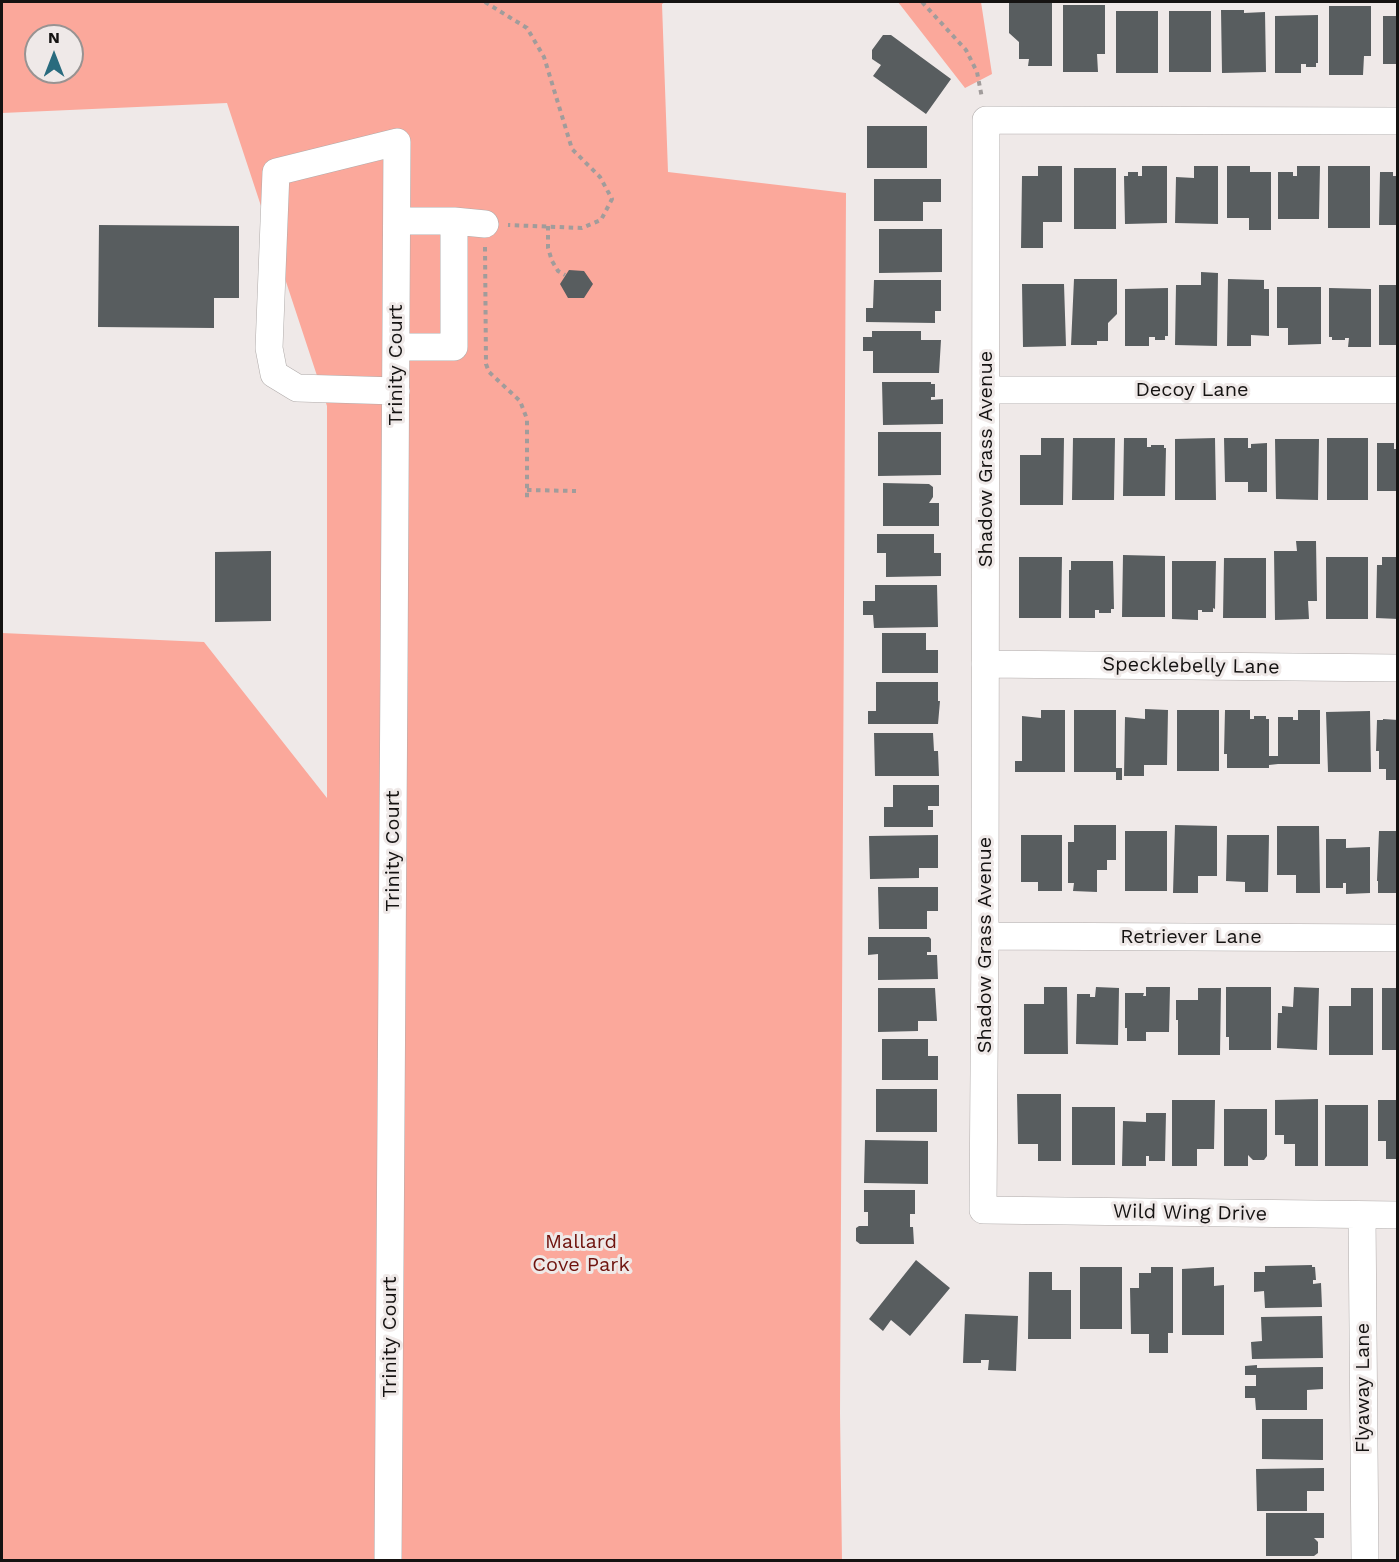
<!DOCTYPE html>
<style>
body{margin:0}
#map{position:relative;width:1399px;height:1562px;overflow:hidden;background:#efe9e8;font-family:"Work Sans",sans-serif}
canvas{display:block}
.frame{position:absolute;inset:0;border:3px solid #151312;pointer-events:none}
.north{position:absolute;left:24px;top:24px;width:60px;height:60px;box-sizing:border-box;background:#efe9e8;border:2px solid #989392;border-radius:50%;rotate:0deg;font-size:16px;font-weight:700;line-height:24px;text-align:center;color:#151312}
.north::after{content:'';display:block;margin:auto;width:21px;height:27px;background:#296b7e;clip-path:polygon(50% 0,100% 100%,50% 72%,0 100%)}
</style>
<div id="map">
<canvas width="1399" height="1562"></canvas>
<div class="frame"></div>
<div class="north">N</div>
</div>
<script>
const g = document.querySelector('canvas').getContext('2d');
g.lineJoin = 'round';
function paint(path, color) {
  g.fillStyle = color;
  g.fill(path, 'evenodd');
}
function poly(rows) {
  const path = new Path2D();
  for (const r of rows) {
    path.moveTo(r[0], r[1]);
    for (let i = 2; i < r.length; i += 2) path.lineTo(r[i], r[i + 1]);
  }
  return path;
}
function trace(path, color, width, dash) {
  g.strokeStyle = color;
  g.lineWidth = width;
  g.lineCap = dash ? 'butt' : 'round';
  g.setLineDash(dash || []);
  g.stroke(path);
}
function write(font, color, halo, rows, align = 'center') {
  g.font = font + ' "Work Sans",sans-serif';
  g.lineWidth = 6;
  g.setLineDash([]);
  g.textBaseline = 'middle';
  g.strokeStyle = halo;
  g.fillStyle = color;
  for (const [text, x, y, turn = 0] of rows) {
    g.save();
    g.translate(x, y);
    g.rotate((+turn || 0) * Math.PI / 180);
    g.textAlign = isNaN(turn) ? turn : align;
    if (halo) g.strokeText(text, 0, 0);
    g.fillText(text, 0, 0);
    g.restore();
  }
}
const green = poly([
 [2,2,665,2,662,4,668,172,846,193,840,1413,842,1560,2,1560,2,633,204,642,327,798,327,406,227,103,2,113],
 [36,36,72,36,72,72,36,72],
 [898,2,981,2,992,74,965,88]
]);
const building = poly([
 [1009,2,1052,2,1052,66,1028,66,1029,59,1019,59,1019,42,1009,33],
 [1063,5,1105,5,1105,54,1097,54,1098,72,1063,72],
 [1329,6,1371,6,1371,56,1364,56,1363,75,1329,75],
 [1221,10,1244,10,1244,13,1265,12,1266,72,1222,73],
 [1116,11,1158,11,1158,73,1116,73],
 [1169,11,1211,11,1211,72,1169,72],
 [1318,15,1318,63,1316,63,1316,67,1306,67,1306,64,1301,64,1301,73,1275,73,1275,16],
 [1383,16,1398,16,1398,64,1383,64],
 [883,35,891,35,951,79,926,114,873,76,881,65,872,59,872,50],
 [867,126,927,126,927,168,867,168],
 [1038,166,1062,166,1062,222,1043,222,1043,248,1021,248,1022,176,1038,176],
 [1142,166,1167,166,1167,223,1125,224,1124,176,1128,176,1128,172,1138,172,1138,176,1142,176],
 [1194,166,1218,166,1218,224,1175,223,1176,177,1194,178],
 [1227,166,1250,166,1250,172,1271,172,1271,230,1249,230,1249,218,1227,218],
 [1297,166,1320,166,1319,219,1278,219,1278,172,1293,172,1293,176,1297,176],
 [1328,166,1370,166,1370,228,1328,228],
 [1074,168,1116,168,1116,229,1074,229],
 [1380,172,1393,172,1393,176,1398,176,1398,225,1379,225],
 [874,179,941,179,941,202,923,202,923,221,874,221],
 [99,225,239,226,239,298,214,298,214,328,98,327],
 [879,229,942,229,942,272,879,273],
 [569,270,584,271,593,284,584,298,568,298,560,284],
 [1201,272,1218,273,1217,346,1175,345,1176,285,1201,285],
 [1074,279,1117,279,1117,314,1108,323,1108,341,1097,341,1097,345,1071,345],
 [1228,279,1264,280,1264,289,1269,289,1269,336,1251,335,1251,346,1227,346],
 [874,280,941,280,941,311,935,311,935,323,866,322,866,308,873,308],
 [1022,284,1064,284,1066,346,1023,347],
 [1379,285,1398,285,1398,345,1379,345],
 [1277,287,1321,287,1321,344,1288,345,1288,328,1277,328],
 [1168,288,1168,336,1165,336,1165,340,1155,340,1155,337,1149,337,1149,346,1125,346,1125,289],
 [1329,288,1371,289,1371,347,1348,347,1349,338,1345,338,1345,340,1332,340,1332,337,1329,337],
 [872,331,921,331,921,340,941,340,939,373,873,373,873,351,863,351,863,337,872,337],
 [882,382,931,382,931,384,935,384,935,397,931,397,931,400,943,399,943,424,883,425],
 [878,432,941,432,941,475,878,476],
 [1041,438,1064,438,1063,505,1020,505,1020,455,1041,455],
 [1073,438,1115,438,1114,500,1072,500],
 [1124,438,1147,438,1147,447,1151,447,1151,445,1164,445,1164,448,1166,448,1165,496,1123,496],
 [1215,438,1216,500,1175,500,1175,439],
 [1224,438,1248,438,1248,448,1251,448,1251,444,1267,443,1267,492,1248,492,1248,482,1225,482],
 [1327,438,1368,438,1368,500,1327,500],
 [1275,439,1319,439,1318,500,1276,499],
 [1377,443,1394,443,1394,449,1398,449,1397,491,1377,491],
 [883,483,929,484,933,487,933,497,929,503,939,503,939,526,883,526],
 [877,534,934,534,934,553,941,553,941,576,886,577,886,553,877,553],
 [1296,541,1316,541,1317,601,1308,601,1309,619,1275,620,1274,551,1297,551],
 [271,551,271,621,215,622,215,552],
 [1123,555,1165,556,1165,617,1122,617],
 [1019,557,1062,557,1061,618,1019,618],
 [1326,557,1368,557,1368,619,1326,619],
 [1382,557,1398,557,1398,619,1376,618,1377,565,1382,565],
 [1224,558,1266,558,1266,618,1223,618],
 [1071,561,1113,561,1114,609,1111,609,1111,613,1099,613,1099,610,1095,610,1095,618,1069,618,1069,570,1071,570],
 [1172,561,1216,561,1215,609,1213,608,1213,612,1202,612,1202,610,1198,610,1198,620,1172,619],
 [875,585,937,585,938,627,874,628,873,615,863,615,863,601,875,601],
 [882,633,926,633,926,650,938,650,938,673,882,673],
 [876,682,938,682,938,701,940,701,938,724,868,724,868,711,876,711],
 [1145,709,1168,710,1167,765,1144,765,1144,776,1124,776,1125,717,1145,719],
 [1041,710,1065,710,1065,772,1015,772,1015,761,1022,761,1022,716,1041,718],
 [1074,710,1116,710,1116,768,1122,768,1122,780,1116,780,1116,772,1074,772],
 [1177,710,1219,710,1219,771,1177,771],
 [1225,710,1250,710,1250,719,1254,719,1254,716,1266,716,1266,719,1269,719,1269,756,1278,756,1278,717,1293,717,1293,720,1298,720,1298,710,1320,710,1320,764,1278,764,1269,765,1269,768,1227,768,1227,754,1224,754],
 [1370,711,1371,772,1328,772,1326,712],
 [1383,719,1398,720,1398,780,1386,780,1386,769,1379,769,1379,751,1376,751,1377,720,1383,720],
 [874,733,933,733,934,751,938,751,939,776,875,776],
 [893,785,939,785,939,806,928,806,928,810,933,810,933,827,884,827,884,807,893,807],
 [1074,825,1116,825,1116,860,1107,860,1107,870,1097,870,1097,892,1073,891,1074,883,1068,883,1068,842,1074,842],
 [1175,825,1217,826,1217,876,1198,876,1198,893,1173,893],
 [1277,826,1319,826,1320,893,1296,893,1296,875,1277,875],
 [1125,831,1167,831,1167,891,1125,891],
 [1379,831,1398,831,1398,893,1378,893,1378,881,1377,881],
 [938,835,938,868,919,868,919,878,870,879,869,836],
 [1021,835,1062,835,1062,891,1038,891,1038,882,1021,882],
 [1227,835,1269,835,1268,892,1245,892,1245,882,1226,881],
 [1326,839,1346,839,1346,848,1370,847,1370,893,1346,894,1346,883,1343,883,1343,888,1326,888],
 [878,887,938,887,938,911,927,911,927,929,879,929],
 [868,937,929,937,931,939,931,952,927,952,927,955,937,955,938,979,878,980,878,954,868,955],
 [1044,987,1067,987,1068,1054,1024,1054,1024,1004,1044,1004],
 [1096,987,1119,988,1118,1045,1076,1044,1077,994,1090,994,1090,997,1095,997],
 [1146,987,1170,987,1169,1032,1146,1032,1146,1041,1127,1041,1127,1028,1125,1028,1125,993,1144,993,1143,996,1146,996],
 [1226,987,1271,987,1271,1050,1229,1050,1229,1037,1226,1037],
 [1294,987,1319,988,1317,1050,1277,1048,1278,1013,1282,1013,1282,1006,1293,1007],
 [878,988,935,988,937,1021,918,1021,918,1031,878,1032],
 [1198,988,1221,988,1220,1055,1178,1055,1178,1020,1176,1020,1176,1000,1198,1000],
 [1351,988,1373,988,1373,1055,1329,1055,1329,1006,1351,1006],
 [1382,988,1398,988,1398,1050,1382,1050],
 [882,1039,928,1039,928,1056,938,1056,938,1080,882,1080],
 [876,1089,937,1089,937,1132,876,1132],
 [1017,1094,1061,1094,1061,1161,1038,1161,1038,1144,1018,1144],
 [1318,1099,1318,1166,1295,1166,1295,1144,1284,1144,1284,1135,1275,1135,1275,1100],
 [1172,1100,1215,1100,1214,1149,1197,1149,1197,1166,1172,1166],
 [1378,1100,1398,1100,1398,1159,1386,1159,1386,1141,1378,1141],
 [1325,1105,1368,1105,1368,1166,1325,1166],
 [1072,1107,1115,1107,1115,1165,1072,1165],
 [1224,1109,1267,1109,1267,1156,1264,1160,1253,1160,1248,1155,1248,1166,1224,1166],
 [1146,1113,1166,1113,1165,1161,1149,1161,1149,1156,1146,1156,1146,1166,1122,1166,1123,1121,1146,1122],
 [865,1140,928,1141,928,1184,864,1183],
 [864,1190,915,1190,915,1214,910,1214,910,1227,913,1227,914,1244,860,1244,856,1241,856,1228,859,1226,868,1226,868,1212,864,1212],
 [916,1260,950,1288,910,1336,891,1320,883,1331,869,1319],
 [1312,1265,1312,1267,1315,1267,1316,1280,1313,1280,1313,1284,1321,1283,1322,1307,1265,1308,1264,1291,1254,1292,1254,1272,1265,1272,1265,1266],
 [1080,1267,1122,1267,1122,1329,1080,1329],
 [1151,1267,1173,1267,1173,1333,1168,1333,1168,1353,1149,1353,1149,1334,1131,1334,1130,1288,1139,1288,1139,1273,1151,1273],
 [1214,1267,1214,1286,1224,1285,1224,1335,1182,1335,1182,1269],
 [1029,1272,1052,1272,1052,1290,1071,1290,1071,1339,1028,1339],
 [965,1314,1018,1316,1016,1371,988,1370,989,1360,981,1360,981,1363,963,1363],
 [1322,1316,1323,1358,1252,1359,1251,1342,1262,1341,1261,1317],
 [1257,1365,1257,1368,1323,1367,1323,1389,1307,1390,1307,1410,1256,1410,1255,1398,1245,1398,1245,1386,1256,1386,1256,1375,1245,1375,1245,1366],
 [1262,1419,1323,1419,1323,1460,1262,1459],
 [1324,1468,1324,1491,1307,1491,1307,1511,1257,1511,1256,1469],
 [1266,1513,1324,1513,1324,1538,1314,1538,1318,1542,1318,1553,1314,1556,1266,1556]
]);
const path = poly([
 [485,2,527,28,544,57,572,149,600,177,612,199,601,220,582,228,508,225],
 [922,2,966,50,977,72,982,98],
 [548,226,548,248,552,261,558,271,565,275],
 [485,247,486,364,489,372,520,401,527,419,527,500],
 [527,490,576,491]
]);
const minor = poly([
 [1398,121,986,120,985,936,983,1210,1398,1215],
 [454,221,485,224],
 [396,347,454,347,454,221,397,221],
 [986,390,1398,390],
 [985,664,1398,668],
 [985,936,1398,938],
 [1362,1215,1365,1560],
 [388,1560,394,672,397,142,276,172,269,348,274,374,297,388,396,391]
]);
const streetNames = [
 ["Trinity Court",396,365,-90],
 ["Decoy Lane",1192,390],
 ["Shadow Grass Avenue",986,459,-90],
 ["Specklebelly Lane",1191,666,1],
 ["Trinity Court",393,851,-90],
 ["Retriever Lane",1191,937],
 ["Shadow Grass Avenue",985,945,-90],
 ["Wild Wing Drive",1190,1213,1],
 ["Trinity Court",390,1337,-90],
 ["Flyaway Lane",1363,1388,-90]
];
const parkNames = [
 ["Mallard",581,1242],
 ["Cove Park",581,1265]
];
paint(green, '#fba89b');
paint(building, '#585d5f');
trace(minor, '#b0abaa', 28);
trace(path, '#a19c9b', 4, [4.5, 4.5]);
trace(minor, '#fff', 27);
write('20px', '#151312', '#efe9e8', streetNames);
write('20px', '#6f130e', '#efe9e8', parkNames);
</script>
